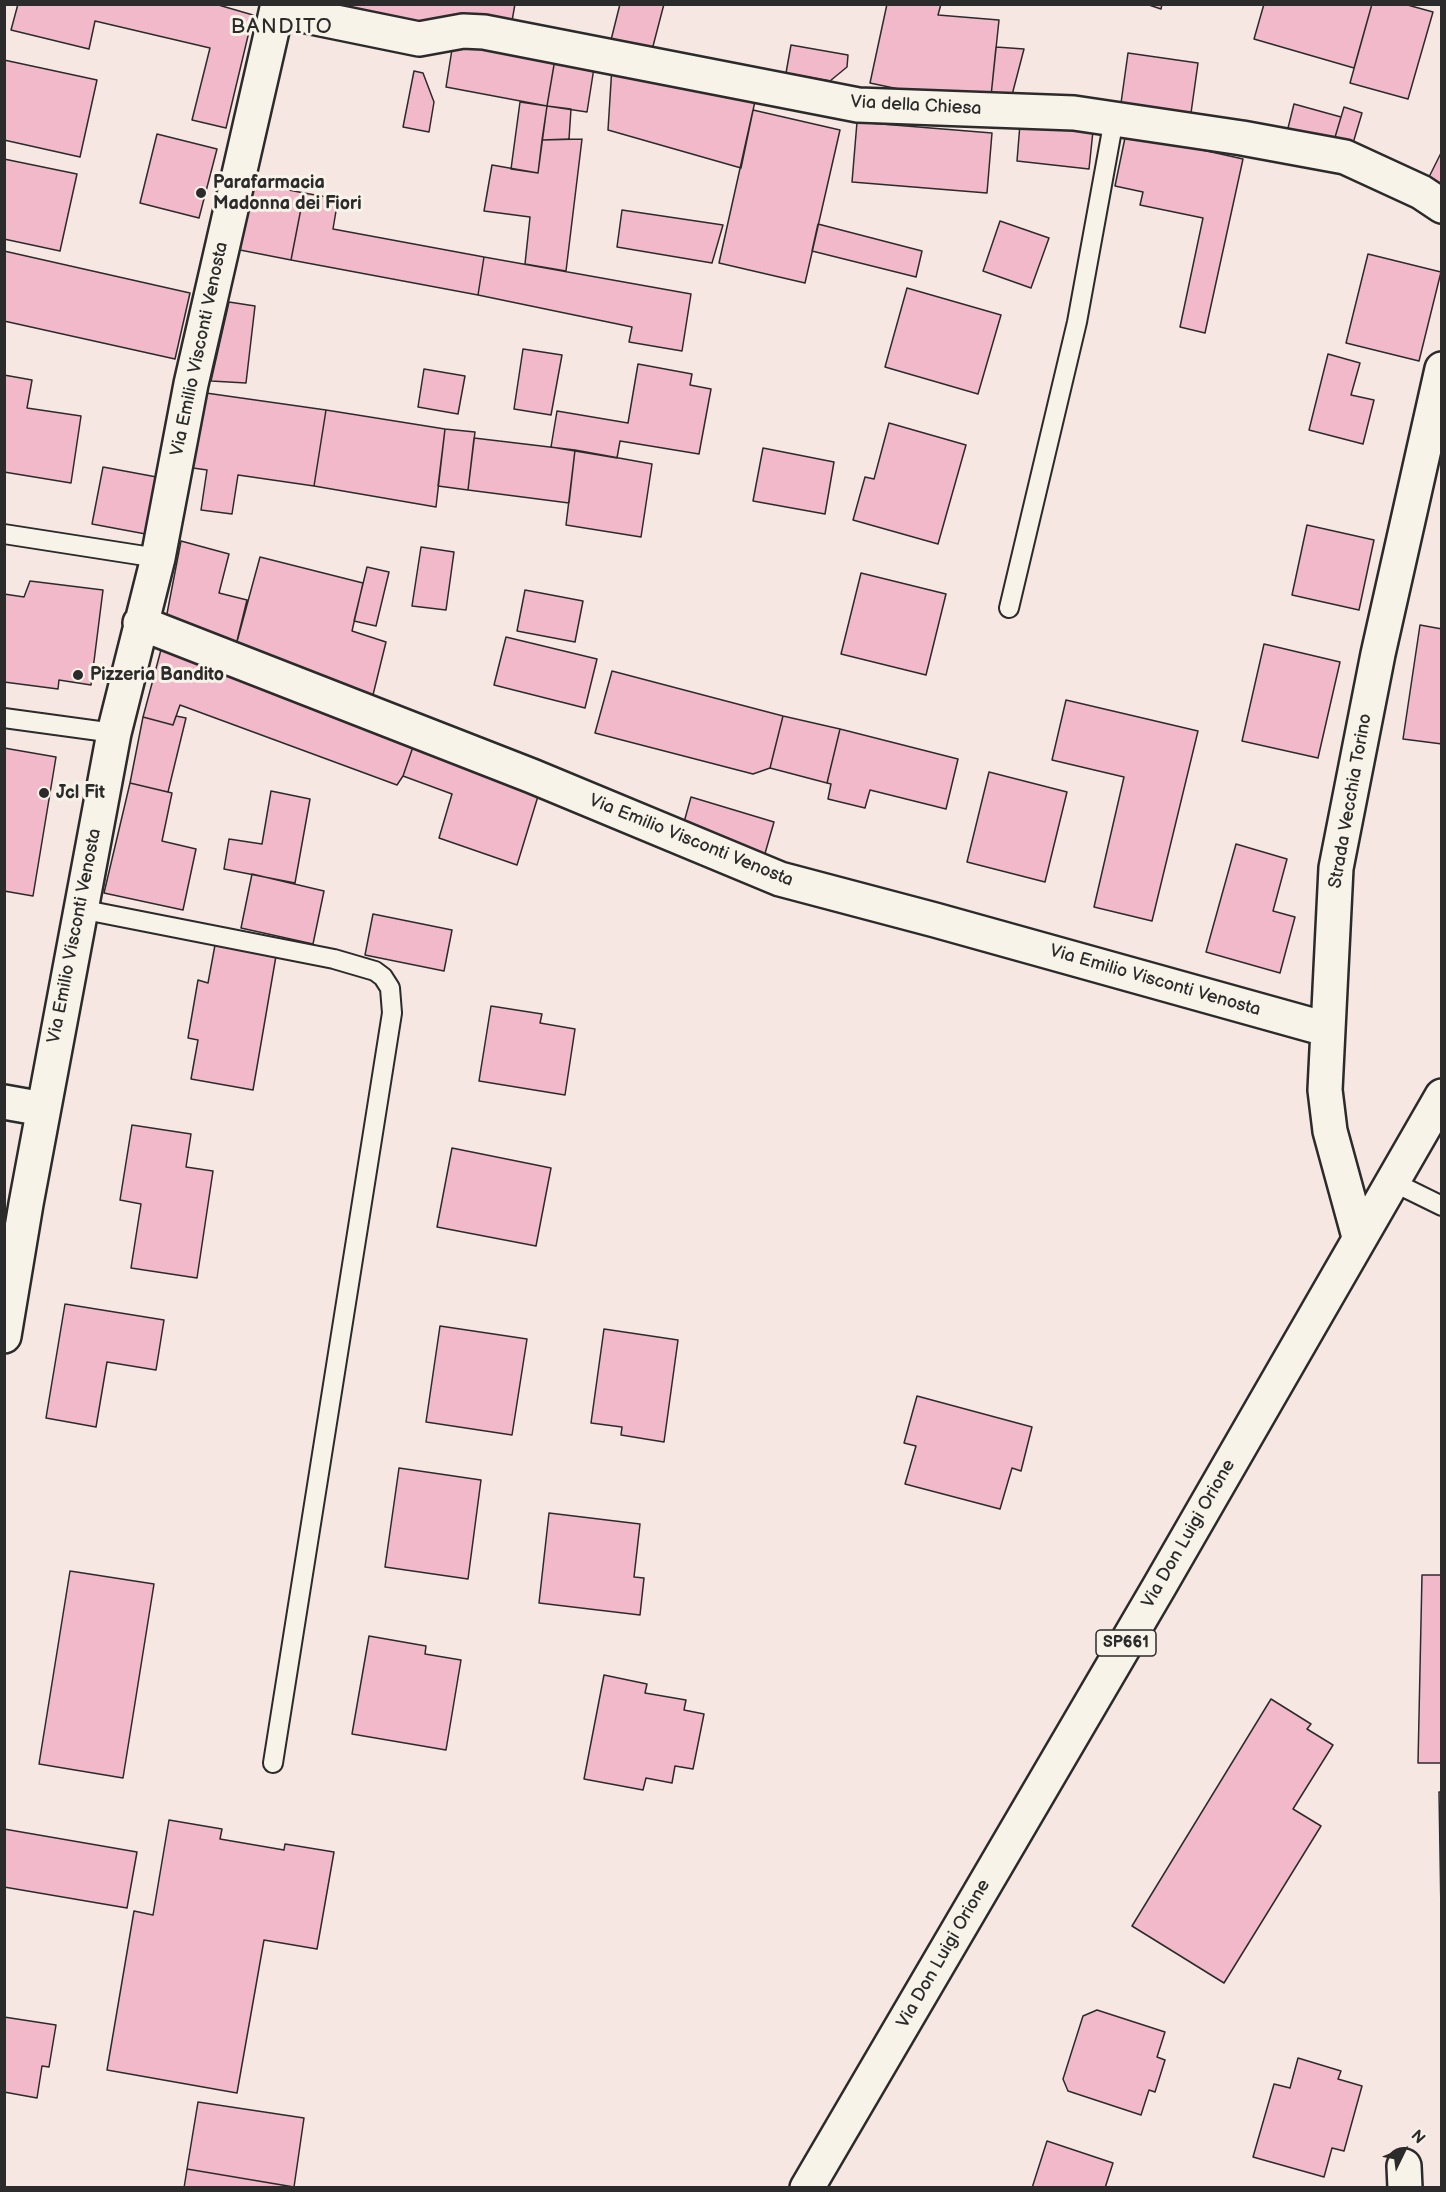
<!DOCTYPE html>
<style>
body{margin:0}
#map{position:relative;width:1446px;height:2192px;overflow:hidden;background:#f6e7e2;font-family:"Balsamiq Sans",sans-serif}
canvas{display:block}
.frame{position:absolute;inset:0;border:6px solid #2b2b2b;pointer-events:none}
.north{position:absolute;left:1374px;top:2120px;width:60px;height:60px;-webkit-text-stroke:4px #f7f3e8;paint-order:stroke;rotate:47deg;font-size:16px;font-weight:700;line-height:24px;text-align:center;color:#2b2b2b}
.north::after{content:'';display:block;margin:auto;width:21px;height:27px;background:#2b2b2b;clip-path:polygon(50% 0,100% 100%,50% 72%,0 100%)}
</style>
<div id="map">
<canvas width="1446" height="2192"></canvas>
<div class="frame"></div>
<div class="north">N</div>
</div>
<script>
const g = document.querySelector('canvas').getContext('2d');
g.lineJoin = 'round';
function paint(path, color) {
  g.fillStyle = color;
  g.fill(path, 'evenodd');
}
function poly(rows) {
  const path = new Path2D();
  for (const r of rows) {
    path.moveTo(r[0], r[1]);
    for (let i = 2; i < r.length; i += 2) path.lineTo(r[i], r[i + 1]);
  }
  return path;
}
function trace(path, color, width, dash) {
  g.strokeStyle = color;
  g.lineWidth = width;
  g.lineCap = dash ? 'butt' : 'round';
  g.setLineDash(dash || []);
  g.stroke(path);
}
function write(font, color, halo, rows, align = 'center') {
  g.font = font + ' "Balsamiq Sans",sans-serif';
  g.lineWidth = 6;
  g.setLineDash([]);
  g.textBaseline = 'middle';
  g.strokeStyle = halo;
  g.fillStyle = color;
  for (const [text, x, y, turn = 0] of rows) {
    g.save();
    g.translate(x, y);
    g.rotate((+turn || 0) * Math.PI / 180);
    g.textAlign = isNaN(turn) ? turn : align;
    if (halo) g.strokeText(text, 0, 0);
    g.fillText(text, 0, 0);
    g.restore();
  }
}
const building = poly([
 [18,4,215,4,253,15,226,128,192,120,210,48,95,21,89,49,11,30,18,4],
 [330,4,515,4,512,21,479,18,461,13,456,22,431,25,330,4],
 [620,4,664,4,652,50,611,40,620,4],
 [887,4,941,4,938,15,999,20,991,96,908,91,870,83,887,4],
 [1146,4,1162,4,1161,9,1146,4],
 [1264,4,1372,4,1354,68,1254,39,1264,4],
 [1372,4,1404,4,1433,12,1408,99,1350,83,1372,4],
 [453,43,555,59,547,106,446,87,453,43],
 [791,45,848,55,847,67,830,81,786,73,791,45],
 [996,47,1024,49,1012,95,991,96,996,47],
 [1128,53,1198,63,1191,113,1121,103,1128,53],
 [555,59,594,68,587,112,547,106,555,59],
 [4,60,97,80,80,157,4,140,4,60],
 [612,66,755,101,741,168,608,130,612,66],
 [414,71,423,73,434,102,429,132,403,127,414,71],
 [520,102,547,106,538,173,511,169,520,102],
 [1294,104,1341,117,1333,144,1287,132,1294,104],
 [547,106,571,109,569,139,542,140,547,106],
 [1344,107,1362,113,1351,150,1333,144,1344,107],
 [753,110,840,130,805,283,719,263,753,110],
 [857,122,992,133,987,193,852,182,857,122],
 [1020,124,1093,131,1089,169,1017,161,1020,124],
 [1126,133,1243,159,1205,333,1180,327,1203,218,1140,205,1143,192,1115,186,1126,133],
 [157,134,217,149,199,218,140,203,157,134],
 [582,139,566,271,525,264,530,217,484,211,492,165,538,173,542,140,582,139],
 [1442,151,1442,190,1426,183,1442,151],
 [4,159,77,174,60,251,4,239,4,159],
 [253,183,304,193,291,260,240,250,253,183],
 [304,193,338,199,333,229,484,257,478,295,291,260,304,193],
 [622,210,723,225,712,263,617,247,622,210],
 [1000,221,1049,238,1031,288,983,271,1000,221],
 [818,224,922,251,916,277,812,251,818,224],
 [4,251,190,293,175,359,4,321,4,251],
 [1368,254,1441,272,1419,361,1346,343,1368,254],
 [484,257,691,294,682,351,629,342,632,327,478,295,484,257],
 [907,288,1001,315,978,394,885,367,907,288],
 [229,302,255,306,246,383,211,381,229,302],
 [523,349,562,355,551,415,514,409,523,349],
 [1328,354,1360,363,1351,395,1374,400,1363,444,1309,430,1328,354],
 [638,364,692,374,690,385,711,389,699,454,620,441,617,458,551,447,557,411,628,423,638,364],
 [424,369,465,376,458,414,418,407,424,369],
 [4,375,32,380,27,408,81,416,71,483,4,472,4,375],
 [206,393,326,410,314,486,238,475,232,514,201,510,207,470,193,468,206,393],
 [326,410,445,429,436,507,314,486,326,410],
 [889,423,966,445,938,544,853,520,865,477,874,479,889,423],
 [445,429,475,432,468,490,438,486,445,429],
 [474,438,575,450,569,503,468,490,474,438],
 [763,448,834,462,825,514,753,501,763,448],
 [575,450,652,464,641,537,566,525,575,450],
 [103,467,162,478,151,535,92,524,103,467],
 [1307,525,1374,540,1359,610,1292,595,1307,525],
 [181,541,229,554,219,593,247,600,235,649,165,624,181,541],
 [421,547,454,552,446,610,412,606,421,547],
 [260,557,363,583,352,631,386,642,372,699,235,649,260,557],
 [367,567,389,572,376,626,354,621,367,567],
 [861,573,946,594,926,675,841,654,861,573],
 [30,581,103,590,91,685,59,680,58,689,4,682,4,594,24,597,30,581],
 [525,590,583,601,575,642,517,631,525,590],
 [1420,625,1442,629,1442,744,1403,739,1420,625],
 [506,637,597,659,585,708,494,685,506,637],
 [1264,644,1340,662,1318,758,1242,741,1264,644],
 [162,646,415,741,403,776,397,785,180,705,173,725,143,717,162,646],
 [612,671,783,716,770,768,753,774,595,733,612,671],
 [1066,700,1198,731,1152,921,1094,907,1124,777,1052,760,1066,700],
 [176,716,186,718,168,792,130,783,143,717,173,725,176,716],
 [783,716,840,729,827,783,770,768,783,716],
 [840,729,958,759,946,809,870,790,865,808,828,799,831,784,827,783,840,729],
 [415,741,539,793,517,865,439,838,452,794,403,776,415,741],
 [4,748,56,757,33,896,4,891,4,748],
 [989,772,1067,792,1045,882,967,862,989,772],
 [130,783,172,793,162,841,196,849,183,910,104,893,130,783],
 [271,791,310,799,295,883,224,869,229,839,262,844,271,791],
 [691,797,774,822,764,857,681,833,691,797],
 [1236,844,1287,859,1273,911,1295,917,1280,973,1206,952,1236,844],
 [252,874,324,891,313,944,241,928,252,874],
 [373,914,452,930,444,971,365,955,373,914],
 [215,945,276,956,253,1090,191,1079,198,1040,188,1038,198,980,208,983,215,945],
 [491,1006,542,1014,540,1023,575,1029,565,1095,479,1081,491,1006],
 [132,1125,191,1134,186,1167,213,1171,197,1278,131,1268,141,1204,120,1200,132,1125],
 [452,1148,551,1168,536,1246,437,1227,452,1148],
 [65,1304,164,1320,156,1370,107,1362,96,1427,46,1418,65,1304],
 [440,1326,527,1339,512,1435,426,1422,440,1326],
 [604,1329,678,1340,664,1442,621,1435,622,1427,591,1423,604,1329],
 [917,1396,1032,1427,1021,1471,1012,1468,1000,1509,905,1484,916,1446,904,1443,917,1396],
 [399,1468,481,1480,468,1579,385,1567,399,1468],
 [549,1513,640,1524,634,1577,644,1578,640,1615,539,1603,549,1513],
 [70,1571,154,1584,123,1778,39,1764,70,1571],
 [1422,1575,1442,1575,1442,1763,1418,1763,1422,1575],
 [369,1636,426,1646,425,1654,461,1660,446,1750,352,1734,369,1636],
 [604,1675,647,1684,645,1693,686,1700,684,1710,704,1714,693,1769,675,1766,672,1783,646,1778,643,1790,584,1779,604,1675],
 [1271,1699,1311,1724,1307,1729,1333,1745,1293,1809,1321,1826,1224,1983,1132,1926,1271,1699],
 [1439,1792,1442,1792,1442,1974,1439,1792],
 [169,1820,222,1829,220,1839,284,1850,285,1844,334,1852,317,1949,264,1940,237,2093,107,2070,134,1911,153,1915,169,1820],
 [4,1829,137,1852,127,1908,4,1887,4,1829],
 [1097,2010,1165,2032,1157,2057,1165,2060,1155,2092,1149,2090,1141,2115,1068,2091,1063,2079,1083,2016,1097,2010],
 [4,2017,56,2025,49,2067,42,2066,37,2098,4,2092,4,2017],
 [1298,2058,1341,2071,1338,2079,1362,2086,1344,2151,1332,2148,1324,2177,1253,2157,1274,2084,1290,2088,1298,2058],
 [198,2102,304,2118,294,2187,187,2169,198,2102],
 [1047,2141,1113,2163,1105,2188,1032,2188,1047,2141],
 [187,2169,294,2187,294,2188,184,2188,187,2169]
]);
const lane = poly([
 [4,534,158,558],
 [1009,608,1077,322,1114,119],
 [4,718,114,733],
 [80,909,334,959,375,971,383,977,390,988,392,1013,273,1763],
 [1391,1181,1442,1206]
]);
const street = poly([
 [277,10,419,39,463,31,484,32,858,105,1074,113,1242,138,1345,157,1421,192,1442,206],
 [140,623,532,776,780,879,935,920,1326,1029],
 [4,1102,43,1109],
 [1359,1237,1330,1131,1325,1090,1336,868,1378,654,1442,369],
 [4,1336,26,1204,114,733,158,558,191,384,278,4],
 [1404,2166,1405,2188]
]);
const primary = poly([
 [807,2188,1159,1587,1442,1096]
]);
const markers = [
 [201,193,6,"#2b2b2b"],
 [78,675,6,"#2b2b2b"],
 [44,793,6,"#2b2b2b"]
];
const shields = [
 [1126,1643,60]
];
const shieldNames = [
 ["SP661",1126,1643]
];
const streetNames = [
 ["Via della Chiesa",916,106,3],
 ["Via Emilio Visconti Venosta",200,349,-78],
 ["Strada Vecchia Torino",1351,801,-80],
 ["Via Emilio Visconti Venosta",691,841,22],
 ["Via Emilio Visconti Venosta",75,936,-79],
 ["Via Emilio Visconti Venosta",1155,981,16],
 ["Via Don Luigi Orione",1189,1534,-60],
 ["Via Don Luigi Orione",944,1954,-60]
];
const poiNames = [
 ["Parafarmacia",213,183],
 ["Madonna dei Fiori",213,204],
 ["Pizzeria Bandito",90,675],
 ["Jcl Fit",56,793]
];
const quarterNames = [
 ["BANDITO",282,28]
];
paint(building, '#f2b9cb');
trace(building, '#2b2b2b', 1.5);
trace(lane, '#2b2b2b', 22);
trace(street, '#2b2b2b', 38);
trace(primary, '#2b2b2b', 38);
trace(lane, '#f7f3e8', 18);
trace(street, '#f7f3e8', 33);
trace(primary, '#f7f3e8', 33);
for (const [x, y, r, color] of markers) {
  const dot = new Path2D();
  dot.arc(x, y, r, 0, 2 * Math.PI);
  g.fillStyle = color;
  g.fill(dot);
  trace(dot, '#f7f3e8', 2);
}
for (const [x, y, w] of shields) {
  const box = new Path2D();
  box.roundRect(x - w / 2, y - 13, w, 26, 4.5);
  g.fillStyle = '#f7f3e8';
  g.fill(box);
  trace(box, '#2b2b2b', 1.5);
}
write('bold 16px', '#2b2b2b', null, shieldNames);
write('18px', '#2b2b2b', '#f7f3e8', streetNames);
write('bold 18px', '#2b2b2b', '#f7f3e8', poiNames, 'left');
g.letterSpacing = '1.5px';
write('21px', '#2b2b2b', '#f7f3e8', quarterNames);
g.letterSpacing = '0px';
</script>
